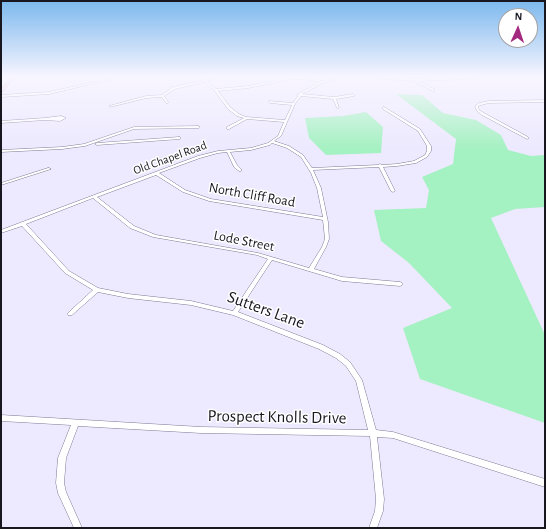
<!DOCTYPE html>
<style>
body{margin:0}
#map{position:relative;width:546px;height:529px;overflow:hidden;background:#ede9ff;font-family:"Alegreya Sans",sans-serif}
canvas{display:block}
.frame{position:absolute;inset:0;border:2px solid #18161f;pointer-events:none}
.north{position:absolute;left:498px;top:8px;width:40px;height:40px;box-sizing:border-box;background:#fff;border:1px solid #a3a2a5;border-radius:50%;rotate:3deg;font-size:11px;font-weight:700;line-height:16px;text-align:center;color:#18161f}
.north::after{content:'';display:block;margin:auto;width:14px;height:18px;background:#a42a7f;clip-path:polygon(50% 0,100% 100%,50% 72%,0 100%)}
</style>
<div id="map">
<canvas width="546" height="529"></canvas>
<div class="frame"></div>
<div class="north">N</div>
</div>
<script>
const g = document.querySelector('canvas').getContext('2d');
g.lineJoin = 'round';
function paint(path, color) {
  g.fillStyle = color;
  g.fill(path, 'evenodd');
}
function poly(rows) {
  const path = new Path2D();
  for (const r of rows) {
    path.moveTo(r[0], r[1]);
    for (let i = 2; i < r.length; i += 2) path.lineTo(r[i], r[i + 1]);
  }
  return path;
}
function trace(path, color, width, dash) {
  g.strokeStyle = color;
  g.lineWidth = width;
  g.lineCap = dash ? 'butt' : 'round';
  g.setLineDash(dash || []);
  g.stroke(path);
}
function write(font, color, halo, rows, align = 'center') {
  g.font = font + ' "Alegreya Sans",sans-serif';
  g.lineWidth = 3;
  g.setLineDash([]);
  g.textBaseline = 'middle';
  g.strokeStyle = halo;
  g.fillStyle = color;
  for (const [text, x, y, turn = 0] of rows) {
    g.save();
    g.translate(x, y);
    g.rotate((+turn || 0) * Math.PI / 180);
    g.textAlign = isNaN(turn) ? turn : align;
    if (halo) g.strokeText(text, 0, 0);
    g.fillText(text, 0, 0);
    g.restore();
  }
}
const green = poly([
 [396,94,422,95,443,113,476,120,501,135,508,150,531,156,545,155,545,207,515,209,491,218,545,335,545,423,420,379,403,328,452,308,409,263,381,241,374,210,426,208,429,190,422,177,453,164,456,139],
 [366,112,383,127,381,153,326,155,309,138,305,118,343,116]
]);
const street = poly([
 [120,76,125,76,49,94,1,97,1,95,49,92,120,76],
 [222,76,227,76,206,81,216,89,248,86,292,77,303,77,323,81,342,76,346,76,321,84,302,94,334,97,353,94,354,95,354,96,336,99,339,108,338,109,337,108,333,99,301,96,295,104,281,136,274,141,289,146,303,155,312,168,378,165,380,164,382,165,397,164,414,161,425,155,427,151,427,146,418,131,383,109,383,107,384,107,420,129,431,146,431,151,427,157,416,163,397,166,383,167,395,191,393,192,391,191,379,167,313,170,321,188,328,222,329,239,326,247,314,269,342,277,400,282,402,283,403,284,402,285,400,286,342,281,272,260,238,312,323,345,340,354,350,362,362,380,376,430,393,432,545,479,545,487,393,438,377,437,384,499,383,511,377,528,369,528,375,511,376,499,370,436,201,433,78,426,66,458,64,483,66,492,82,528,74,528,58,493,56,483,58,458,71,425,1,421,1,415,201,427,368,430,356,381,346,366,336,358,319,349,233,315,191,305,128,298,98,292,72,315,68,315,67,314,68,313,93,290,65,273,22,226,1,233,1,230,198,156,218,151,251,148,268,143,278,136,284,122,247,119,229,129,227,129,227,127,244,118,237,116,228,109,214,90,204,82,175,89,164,96,168,102,168,103,166,103,162,97,146,98,110,107,109,106,146,96,162,95,173,87,222,76],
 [292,79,303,79,320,82,298,94,298,96,293,103,269,101,269,102,270,103,292,105,285,120,246,117,239,114,230,107,218,91,248,88,292,79],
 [272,143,287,148,301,157,311,173,317,188,323,217,211,199,185,190,159,173,200,158,218,153,227,152,234,167,239,171,241,171,241,169,237,165,230,152,251,150,270,145,272,143],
 [156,175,183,192,209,201,323,220,325,239,322,247,309,268,258,253,156,235,134,226,97,197,156,175],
 [93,198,130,228,153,237,257,255,268,259,233,311,191,301,128,294,98,288,69,271,26,224,93,198],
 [377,76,413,79,510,76,539,76,418,81,434,89,434,91,433,91,414,81,376,78,377,76],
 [545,100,545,102,489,103,481,105,478,106,479,110,484,113,528,137,529,138,527,139,482,115,477,111,475,106,479,103,489,101,545,100],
 [61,116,66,118,60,121,45,120,1,123,1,121,45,118,61,116],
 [198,126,200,127,199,128,134,129,85,146,62,149,1,152,1,150,62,147,84,144,134,127,198,126],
 [179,137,180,137,180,139,97,145,95,144,97,143,179,137],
 [48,168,49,168,51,169,1,185,1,183,48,168]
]);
const secondary = poly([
 [12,76,16,76,1,93,1,90,12,76]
]);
const farStreetnames = [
 ["Old Chapel Road",170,158,-20]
];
const streetNames = [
 ["North Cliff Road",252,195,10],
 ["Lode Street",244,241,11]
];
const nearStreetnames = [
 ["Sutters Lane",266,310,20],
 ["Prospect Knolls Drive",277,417,1]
];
paint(green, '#a4f1c1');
trace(street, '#7e7992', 1);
trace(secondary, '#7e7992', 1);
paint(street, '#fff');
paint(secondary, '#f6ced6');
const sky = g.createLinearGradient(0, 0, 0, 150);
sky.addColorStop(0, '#7bb8ed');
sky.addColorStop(0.51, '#f7f5ff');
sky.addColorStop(1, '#f7f5ff00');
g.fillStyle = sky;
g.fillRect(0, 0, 546, 150);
write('12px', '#18161f', '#fff', farStreetnames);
write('14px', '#18161f', '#fff', streetNames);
write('17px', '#18161f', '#fff', nearStreetnames);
</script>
